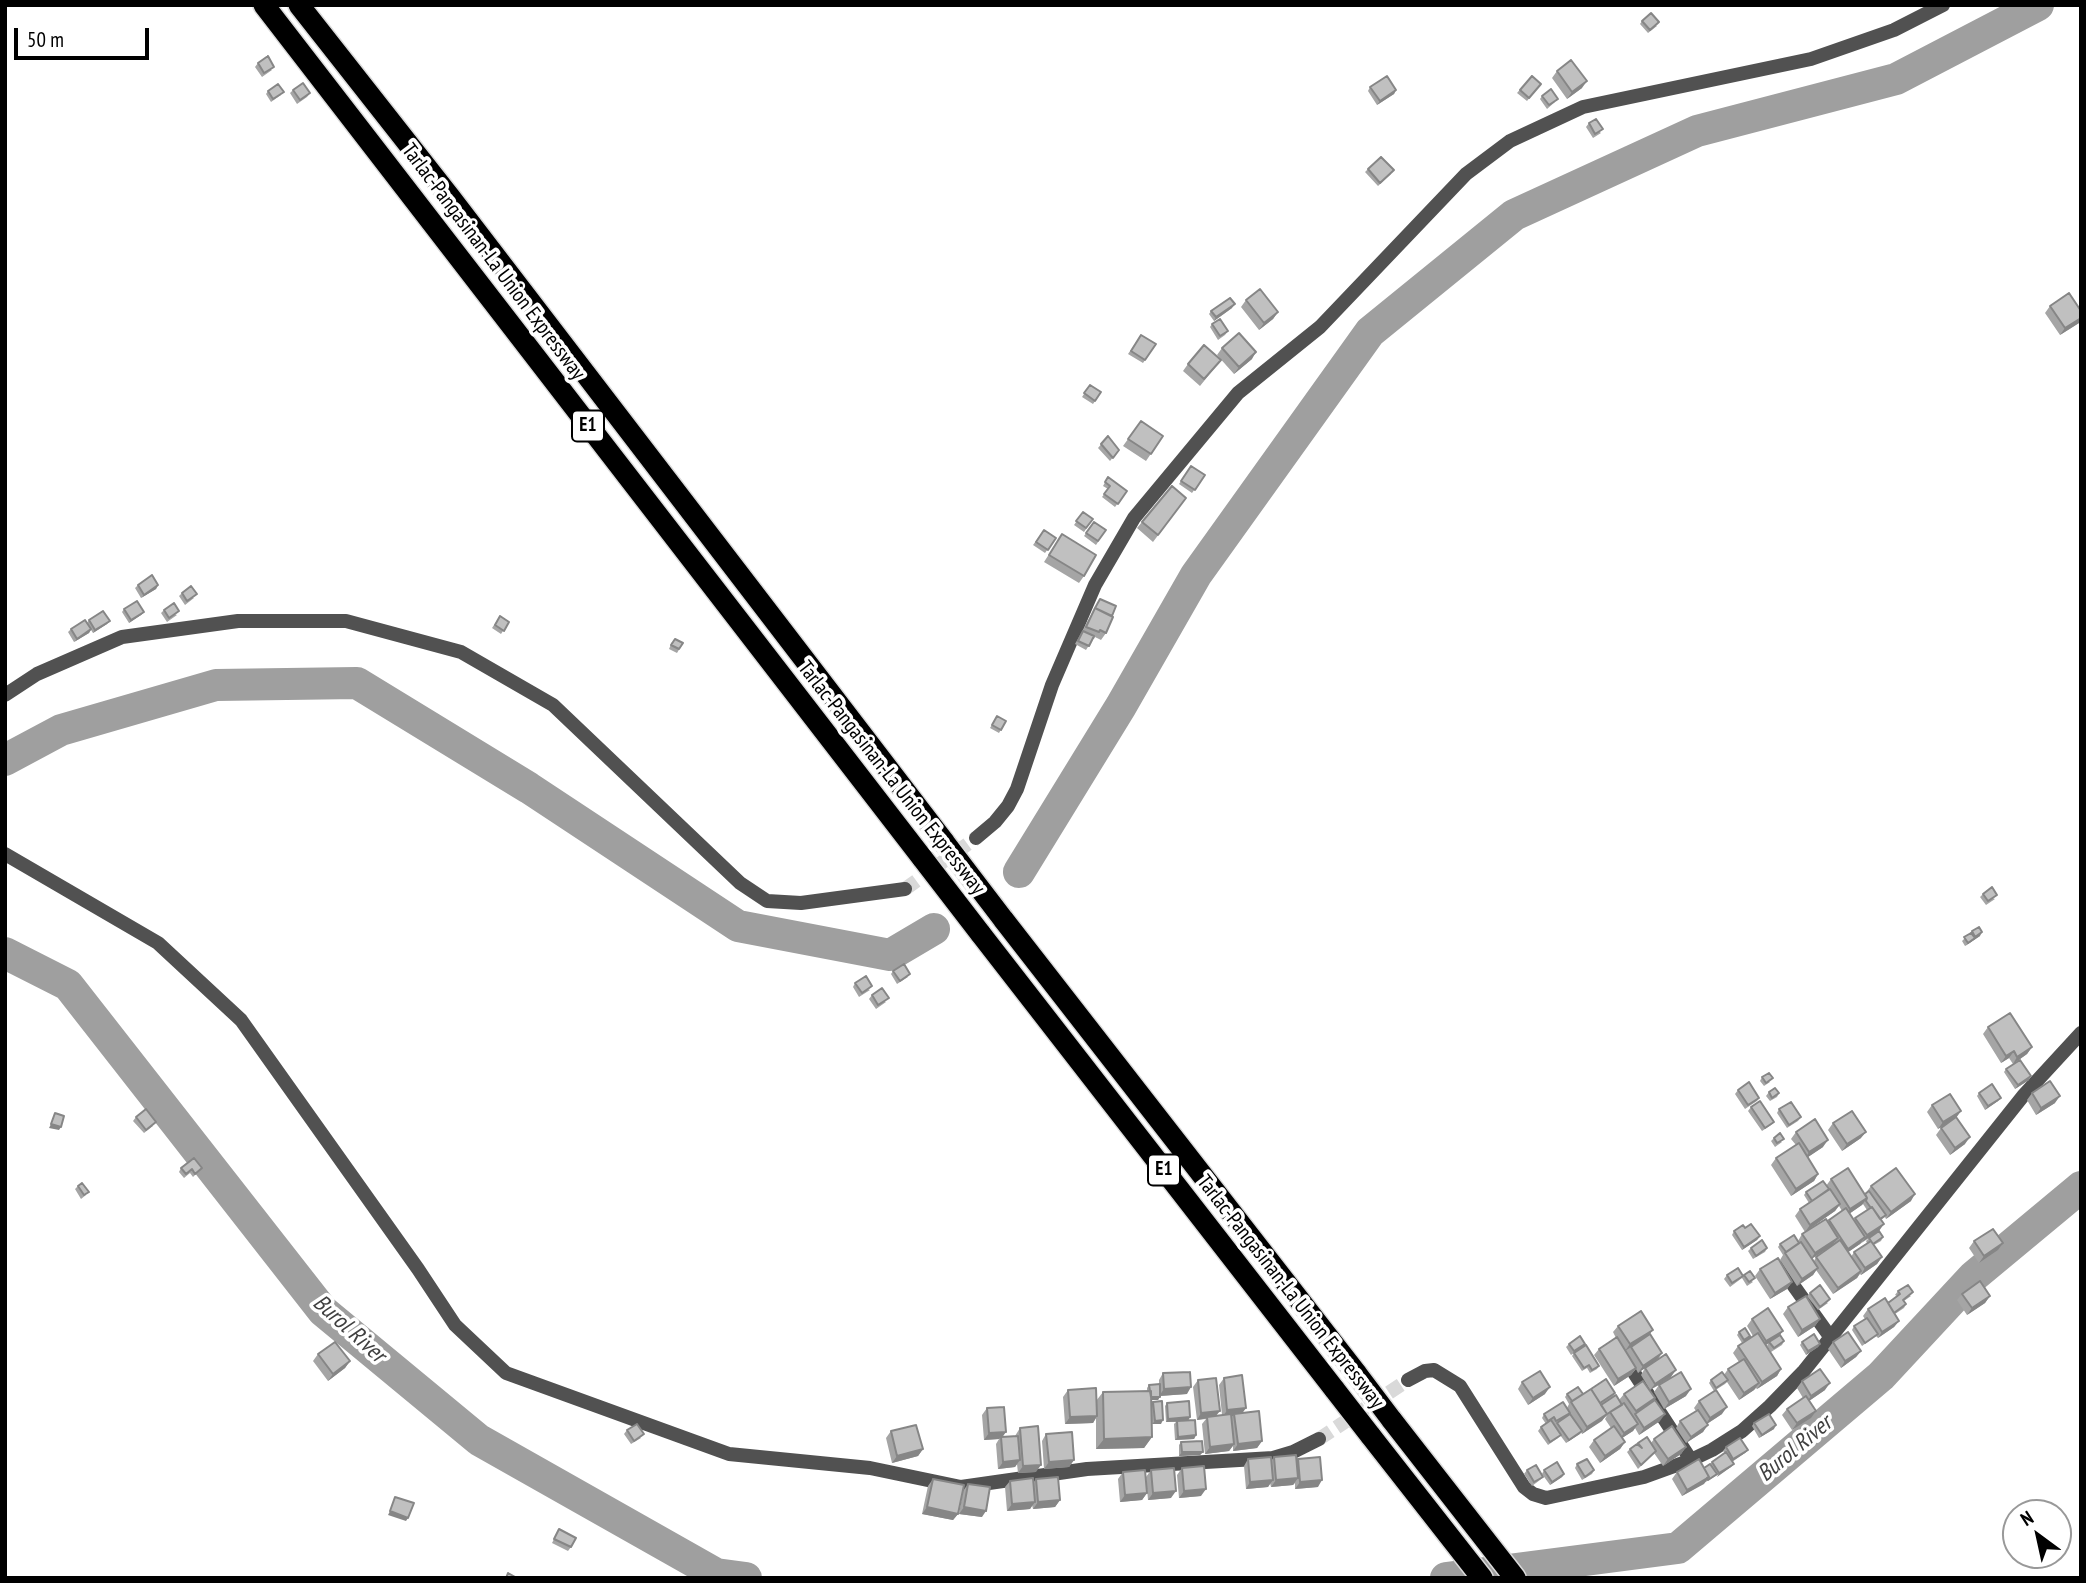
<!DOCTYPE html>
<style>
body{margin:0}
#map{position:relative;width:2086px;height:1583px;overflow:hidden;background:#fff;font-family:"PT Sans Narrow",sans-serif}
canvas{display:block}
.frame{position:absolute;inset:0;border:7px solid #000;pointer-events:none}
.north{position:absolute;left:2002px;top:1499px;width:70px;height:70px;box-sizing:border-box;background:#fff;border:2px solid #999;border-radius:50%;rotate:327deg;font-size:19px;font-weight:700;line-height:28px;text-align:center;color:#000}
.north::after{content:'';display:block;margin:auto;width:24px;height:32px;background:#000;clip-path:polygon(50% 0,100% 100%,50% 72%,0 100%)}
.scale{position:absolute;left:14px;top:28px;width:135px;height:32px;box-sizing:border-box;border:4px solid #000;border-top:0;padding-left:9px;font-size:21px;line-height:24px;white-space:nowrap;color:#000;-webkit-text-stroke:5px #fff;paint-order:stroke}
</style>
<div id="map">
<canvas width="2086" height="1583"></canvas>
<div class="frame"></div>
<div class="north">N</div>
<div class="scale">50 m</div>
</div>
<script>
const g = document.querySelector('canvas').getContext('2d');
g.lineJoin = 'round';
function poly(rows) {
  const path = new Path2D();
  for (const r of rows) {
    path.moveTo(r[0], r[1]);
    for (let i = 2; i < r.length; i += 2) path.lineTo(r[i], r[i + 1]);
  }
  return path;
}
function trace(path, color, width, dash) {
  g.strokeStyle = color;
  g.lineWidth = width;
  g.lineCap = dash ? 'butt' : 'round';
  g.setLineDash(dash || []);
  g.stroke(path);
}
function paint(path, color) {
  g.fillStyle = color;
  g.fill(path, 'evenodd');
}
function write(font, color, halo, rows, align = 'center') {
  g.font = font + ' "PT Sans Narrow",sans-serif';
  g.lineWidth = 7;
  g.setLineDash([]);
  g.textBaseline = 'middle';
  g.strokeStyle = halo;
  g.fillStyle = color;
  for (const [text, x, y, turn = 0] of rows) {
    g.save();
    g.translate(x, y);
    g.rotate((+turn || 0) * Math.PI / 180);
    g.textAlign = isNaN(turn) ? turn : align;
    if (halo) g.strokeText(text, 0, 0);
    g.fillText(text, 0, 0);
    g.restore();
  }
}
const river = poly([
 [5,760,61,730,216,685,357,683,529,788,738,926,890,955,934,929],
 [1019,872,1121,706,1196,575,1370,332,1514,215,1697,131,1896,79,2038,5],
 [5,953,68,985,323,1311,479,1440,716,1574,746,1578],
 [1446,1578,1678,1548,1881,1376,1974,1276,2081,1187]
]);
const streetTunnel = poly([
 [905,889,976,838],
 [1319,1439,1408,1380]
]);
const street = poly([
 [5,695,37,674,122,637,238,621,346,621,461,652,553,705,740,883,767,901,801,903,905,889],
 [976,838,995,822,1008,806,1017,789,1052,685,1095,585,1134,518,1238,393,1320,327,1466,174,1510,141,1583,107,1811,59,1894,30,1943,5],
 [5,854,158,943,241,1020,418,1269,455,1325,506,1373,729,1454,870,1468,961,1487,1087,1469,1273,1458,1293,1452,1319,1439],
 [1781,1268,1831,1338],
 [1623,1356,1691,1460],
 [1408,1380,1425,1371,1434,1370,1460,1386,1524,1487,1533,1494,1546,1498,1644,1477,1691,1460,1712,1450,1742,1431,1770,1406,1803,1372,2023,1096,2081,1033]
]);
const highway = poly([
 [264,5,923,859],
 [299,5,450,197,945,843],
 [1003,919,1357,1374],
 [980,933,1335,1390],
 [1391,1419,1515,1578],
 [1370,1435,1482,1578]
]);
const highwayBridge = poly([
 [945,843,1003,919],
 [923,859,980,933],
 [1357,1374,1391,1419],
 [1335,1390,1370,1435]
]);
const wall = poly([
 [1642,21,1657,26,1648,33,1640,24],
 [258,63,272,70,262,77,255,67],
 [1557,71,1582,88,1567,99,1552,78],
 [1532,76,1541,84,1527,101,1517,93],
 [1370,87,1396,90,1394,94,1377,105,1368,91],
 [293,90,310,93,307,97,297,104,290,93],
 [268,91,281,95,271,102,266,94],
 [1542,96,1555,102,1547,109,1540,99],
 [1589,123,1601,133,1593,138,1586,127],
 [1368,169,1391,174,1378,186,1365,172],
 [1246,300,1278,312,1273,319,1259,330,1241,307],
 [2050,306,2079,323,2060,335,2045,313],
 [1232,308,1214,321,1209,314,1211,311],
 [1212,324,1228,331,1225,335,1218,340,1210,327],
 [1141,335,1156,344,1143,363,1128,354],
 [1222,348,1252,359,1234,374,1217,355],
 [1221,360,1200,386,1183,371,1188,364],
 [1090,385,1101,392,1093,404,1082,397],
 [1141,421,1163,436,1146,461,1123,446],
 [1108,436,1119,450,1110,461,1098,448],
 [1191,466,1205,475,1192,493,1179,484],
 [1108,477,1127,491,1115,507,1102,497,1108,489,1103,486],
 [1186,498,1153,542,1137,528,1142,522],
 [1083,512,1093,519,1084,532,1074,525],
 [1094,522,1106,530,1096,545,1084,536],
 [1044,530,1056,538,1045,553,1033,545],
 [1062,534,1084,576,1079,583,1044,562],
 [138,585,158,585,156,589,141,598,135,588],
 [182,593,194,598,185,605,179,596],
 [1100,599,1112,616,1106,633,1101,640,1095,637,1094,639,1093,639,1086,650,1075,644],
 [124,609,144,612,141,615,129,623,122,612],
 [164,610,177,615,167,622,161,613],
 [500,616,509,622,501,634,492,628],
 [89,620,107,624,93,633,91,630,89,633,74,642,68,632,71,629,87,623],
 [672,642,683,643,677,653,669,649],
 [997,716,1006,721,999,733,990,728],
 [1983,894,1995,899,1986,905,1980,897],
 [1972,931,1980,936,1965,946,1962,941],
 [893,971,908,977,897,984,891,974],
 [855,983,870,990,859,997,853,987],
 [872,995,886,1002,876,1009,869,999],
 [1988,1027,2032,1047,2027,1054,2013,1064,2009,1058,2001,1063,1983,1034],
 [2006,1069,2029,1080,2015,1089,2004,1072],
 [1762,1077,1770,1082,1764,1086,1760,1081],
 [1738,1090,1759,1098,1757,1101,1745,1109,1735,1094],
 [1769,1092,1779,1093,1777,1097,1770,1101,1766,1096],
 [1979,1093,1998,1101,1985,1110,1977,1096],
 [2032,1093,2055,1103,2036,1115,2027,1100],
 [1932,1105,1961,1111,1956,1117,1965,1144,1950,1155,1936,1135,1941,1128,1952,1120,1938,1129,1927,1112],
 [1751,1107,1774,1122,1771,1125,1762,1131,1748,1111],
 [1779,1109,1801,1117,1798,1121,1787,1128,1777,1113],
 [136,1117,153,1126,144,1133,133,1121],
 [1833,1123,1861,1138,1842,1151,1828,1130],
 [1796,1132,1823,1147,1808,1157,1818,1174,1814,1181,1791,1196,1771,1165,1776,1158,1796,1145,1791,1139],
 [1774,1138,1782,1142,1775,1147,1771,1141],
 [181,1168,202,1168,193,1177,190,1173,184,1178,179,1172],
 [1831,1179,1865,1194,1871,1186,1911,1201,1886,1219,1885,1217,1881,1220,1879,1231,1883,1237,1881,1241,1874,1245,1882,1257,1877,1264,1861,1275,1860,1274,1857,1278,1833,1294,1816,1270,1813,1275,1797,1286,1780,1260,1783,1255,1778,1247,1780,1244,1798,1241,1802,1234,1828,1222,1842,1211,1839,1206,1835,1211,1805,1232,1795,1216,1800,1209,1809,1203,1804,1195,1806,1192,1826,1186],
 [1863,1204,1867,1210,1854,1220,1849,1214],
 [1869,1238,1866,1241,1867,1243,1854,1252,1851,1257,1848,1252],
 [1835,1242,1835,1243,1816,1257,1814,1261,1812,1258],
 [78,1186,86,1195,81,1199,75,1189],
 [1734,1231,1760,1236,1757,1240,1742,1250,1732,1235],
 [1974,1241,1998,1250,1979,1263,1969,1248],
 [1751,1248,1767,1248,1765,1252,1753,1259,1748,1251],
 [1760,1269,1792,1282,1787,1289,1770,1299,1755,1276],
 [1727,1275,1743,1276,1744,1275,1753,1282,1747,1286,1742,1278,1730,1287,1724,1279],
 [1898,1291,1911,1296,1904,1301,1906,1304,1904,1308,1895,1314,1899,1321,1894,1327,1878,1338,1876,1336,1862,1346,1852,1330,1854,1326,1865,1319,1863,1316,1868,1309,1888,1303,1897,1296,1895,1295],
 [1810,1293,1828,1303,1818,1310,1807,1296],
 [1962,1294,1990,1296,1985,1303,1967,1315,1957,1300],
 [1788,1307,1820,1319,1815,1326,1798,1337,1783,1314],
 [1752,1319,1783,1331,1779,1336,1784,1341,1782,1345,1771,1352,1767,1346,1768,1344,1766,1345,1781,1369,1777,1376,1757,1389,1756,1388,1754,1390,1739,1400,1727,1382,1725,1384,1714,1391,1709,1383,1711,1380,1724,1375,1728,1369,1739,1362,1733,1353,1738,1346,1753,1336,1747,1326],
 [1618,1326,1650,1334,1662,1353,1657,1360,1686,1396,1664,1409,1654,1392,1659,1385,1650,1390,1641,1375,1645,1368,1638,1373,1636,1369,1631,1375,1614,1386,1594,1355,1599,1349,1616,1338,1613,1332],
 [1739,1332,1748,1339,1742,1343,1737,1335],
 [1802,1342,1820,1344,1818,1347,1806,1355,1800,1345],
 [1833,1342,1861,1351,1856,1357,1841,1368,1828,1349],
 [1569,1344,1585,1344,1582,1347,1599,1366,1597,1369,1590,1373,1587,1368,1582,1371,1572,1356,1574,1353,1571,1355,1566,1347],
 [318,1354,350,1361,345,1368,328,1381,313,1361],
 [1163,1373,1187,1394,1160,1396,1158,1400,1151,1400,1152,1437,1144,1448,1096,1449,1096,1418,1093,1423,1065,1424,1063,1397,1068,1390,1096,1401,1103,1392,1147,1391,1147,1388,1149,1385,1159,1384,1159,1380],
 [1224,1378,1243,1413,1262,1441,1257,1448,1233,1451,1233,1446,1229,1451,1205,1454,1202,1424,1206,1419,1197,1420,1193,1387,1198,1380,1216,1416,1222,1415,1219,1385],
 [1802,1381,1825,1390,1809,1401,1811,1418,1792,1430,1782,1415,1787,1409,1803,1398,1797,1388],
 [1522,1382,1545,1394,1528,1405,1518,1389],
 [1615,1393,1613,1397,1619,1400,1624,1394,1652,1402,1660,1421,1639,1435,1635,1428,1633,1431,1622,1438,1625,1442,1620,1449,1600,1463,1589,1447,1594,1440,1611,1428,1605,1419,1607,1416,1582,1434,1581,1432,1566,1443,1560,1435,1558,1438,1548,1445,1538,1431,1541,1427,1546,1424,1542,1418,1544,1414,1567,1408,1569,1404,1565,1397,1567,1394],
 [1699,1401,1722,1414,1707,1424,1703,1432,1686,1443,1676,1428,1680,1421,1696,1411,1694,1408],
 [1153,1402,1161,1424,1152,1424,1151,1405],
 [1167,1403,1190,1417,1188,1420,1196,1435,1194,1439,1175,1440,1174,1424,1176,1422,1166,1422,1165,1406],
 [987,1408,1003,1437,1015,1436,1020,1428,1036,1472,1018,1473,1017,1464,1015,1467,998,1469,996,1444,999,1439,984,1440,982,1415],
 [1754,1423,1774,1429,1759,1438,1752,1426],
 [627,1430,641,1438,631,1444,624,1434],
 [891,1431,923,1449,918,1456,892,1463,886,1438],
 [1046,1434,1074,1460,1069,1467,1044,1469,1042,1441],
 [1654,1439,1686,1447,1681,1454,1663,1466,1654,1453,1638,1469,1627,1452,1630,1449,1638,1443,1651,1443],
 [1181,1442,1203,1452,1200,1455,1179,1456,1179,1445],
 [1726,1447,1748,1450,1745,1453,1732,1462,1731,1467,1682,1496,1672,1479,1677,1472,1704,1468,1725,1453,1723,1451],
 [1274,1457,1297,1461,1298,1459,1318,1487,1295,1489,1295,1483,1293,1485,1271,1487,1270,1483,1268,1487,1246,1489,1244,1466,1248,1459,1271,1461],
 [1577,1464,1594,1470,1592,1474,1582,1480,1575,1468],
 [1182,1468,1201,1496,1179,1498,1177,1475],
 [1151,1470,1171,1498,1148,1500,1146,1477],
 [1527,1470,1543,1477,1540,1480,1532,1486,1524,1474],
 [1544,1470,1564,1474,1562,1477,1550,1485,1542,1474],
 [1123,1472,1147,1493,1142,1500,1120,1502,1118,1479],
 [933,1479,958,1514,953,1520,922,1514,928,1486],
 [1036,1479,1060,1500,1055,1507,1033,1509,1032,1505,1030,1509,1007,1511,1005,1487,1010,1481,1033,1483],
 [968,1484,982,1517,959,1514,963,1491],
 [559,1529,571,1547,568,1551,552,1543]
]);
const shadedWall = poly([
 [1587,81,1582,88,1567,99,1572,92],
 [1396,90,1394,94,1377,105,1380,101],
 [1235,304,1232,308,1214,321,1216,317],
 [1278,312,1273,319,1259,330,1264,323],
 [2081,318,2079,323,2060,335,2065,328],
 [1256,352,1252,359,1234,374,1239,367],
 [158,585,156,589,141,598,144,595],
 [144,612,141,615,129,623,131,620],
 [110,621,107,624,93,633,95,630],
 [91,629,89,633,74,642,77,639],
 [1982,932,1980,936,1965,946,1968,943],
 [2032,1047,2027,1054,2013,1064,2017,1057],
 [2014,1051,2009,1058,2001,1063,2006,1056],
 [2031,1076,2029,1080,2015,1089,2018,1085],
 [2060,1096,2055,1103,2036,1115,2041,1108],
 [2001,1098,1998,1101,1985,1110,1988,1106],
 [1961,1111,1956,1118,1938,1129,1943,1122],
 [51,1124,61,1127,59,1130,49,1128],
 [1866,1132,1861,1138,1842,1151,1847,1144],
 [1970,1137,1965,1144,1950,1155,1955,1148],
 [1828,1140,1823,1147,1805,1159,1809,1152],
 [1818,1174,1814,1181,1791,1196,1796,1189],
 [1915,1194,1911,1201,1886,1219,1891,1212],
 [1867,1198,1862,1205,1846,1216,1850,1209],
 [1840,1204,1835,1211,1805,1232,1810,1225],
 [1884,1224,1879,1231,1862,1242,1867,1235],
 [1760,1236,1757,1240,1742,1250,1744,1247],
 [1865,1237,1860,1244,1844,1255,1848,1249],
 [1838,1238,1833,1245,1810,1260,1815,1253],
 [2003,1243,1998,1250,1979,1263,1984,1256],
 [1882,1257,1877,1264,1861,1275,1865,1268],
 [1818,1268,1813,1275,1797,1286,1802,1279],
 [1861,1271,1857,1278,1833,1294,1838,1288],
 [1792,1282,1787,1289,1770,1299,1775,1293],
 [1990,1296,1985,1303,1967,1315,1972,1308],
 [1820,1319,1815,1326,1798,1337,1802,1330],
 [1899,1321,1894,1327,1878,1338,1882,1332],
 [1653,1330,1648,1336,1625,1351,1630,1344],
 [1783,1331,1778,1337,1761,1348,1766,1341],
 [1820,1344,1818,1347,1806,1355,1808,1351],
 [1861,1351,1856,1357,1841,1368,1845,1361],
 [1662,1353,1657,1360,1638,1373,1643,1366],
 [350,1361,345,1368,328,1381,333,1374],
 [1636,1368,1631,1375,1614,1386,1618,1379],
 [1781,1369,1777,1376,1757,1389,1762,1382],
 [1676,1370,1671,1377,1650,1390,1655,1384],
 [1759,1383,1754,1390,1739,1400,1744,1393],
 [1830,1383,1825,1390,1806,1403,1811,1396],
 [1191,1387,1187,1394,1159,1396,1164,1389],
 [1550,1387,1545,1394,1528,1405,1533,1398],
 [1691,1389,1686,1396,1664,1409,1669,1402],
 [1149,1397,1160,1397,1158,1400,1147,1400],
 [1727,1407,1722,1414,1705,1425,1710,1418],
 [1246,1408,1241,1415,1234,1414,1233,1416,1223,1417,1227,1410],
 [1220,1411,1215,1417,1197,1420,1201,1413],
 [1816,1411,1811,1418,1792,1430,1797,1423],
 [1607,1414,1602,1421,1582,1434,1587,1427],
 [1665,1414,1660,1421,1639,1435,1644,1428],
 [1097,1416,1093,1423,1065,1424,1070,1417],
 [1190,1417,1188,1421,1166,1422,1168,1419],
 [1163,1420,1161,1424,1152,1424,1155,1421],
 [1638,1424,1633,1431,1619,1440,1624,1433],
 [1708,1425,1703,1432,1686,1443,1691,1437],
 [1776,1425,1774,1429,1759,1438,1762,1435],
 [1582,1431,1580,1434,1566,1443,1569,1440],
 [1006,1432,1001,1439,1001,1437,999,1439,984,1440,989,1433],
 [1196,1435,1194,1439,1175,1440,1178,1437],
 [1152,1437,1144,1448,1096,1449,1104,1439],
 [1262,1441,1257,1448,1233,1451,1238,1444],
 [1625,1442,1620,1449,1600,1463,1605,1456],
 [1234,1444,1229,1451,1205,1454,1210,1447],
 [1686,1447,1681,1454,1663,1466,1668,1459],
 [923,1449,918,1456,892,1463,897,1456],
 [1748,1450,1745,1453,1731,1462,1733,1459],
 [1182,1452,1203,1452,1200,1455,1179,1456],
 [1020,1460,1015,1467,998,1469,1003,1462],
 [1074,1460,1069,1467,1044,1469,1049,1462],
 [1734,1464,1731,1467,1717,1477,1719,1473],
 [1041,1465,1036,1472,1018,1473,1023,1466],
 [1564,1474,1562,1477,1550,1485,1552,1482],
 [1709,1477,1704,1484,1682,1496,1687,1490],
 [1298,1478,1293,1485,1271,1487,1276,1480],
 [1273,1480,1268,1487,1246,1489,1250,1482],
 [1322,1480,1318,1487,1295,1489,1300,1482],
 [1206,1489,1201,1496,1179,1498,1184,1491],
 [1176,1491,1171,1498,1148,1500,1153,1493],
 [1147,1493,1142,1500,1120,1502,1125,1495],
 [1060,1500,1055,1507,1033,1509,1038,1502],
 [1035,1502,1030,1509,1007,1511,1012,1504],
 [927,1507,958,1514,953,1520,922,1514],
 [964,1507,986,1511,982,1517,959,1514],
 [390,1511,408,1518,406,1521,388,1515]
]);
const building = poly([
 [1651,13,1659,22,1650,30,1642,21,1651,13],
 [268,56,274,67,264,73,258,63,268,56],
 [1571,60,1587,81,1572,92,1557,71,1571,60],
 [1387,76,1396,90,1380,101,1370,87,1387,76],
 [1532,76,1541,84,1529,98,1520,90,1532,76],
 [303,83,310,93,300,100,293,90,303,83],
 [278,84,284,92,273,99,268,91,278,84],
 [1551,89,1558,99,1549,105,1542,96,1551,89],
 [1596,119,1603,129,1595,134,1589,123,1596,119],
 [1381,157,1394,170,1380,183,1368,169,1381,157],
 [1260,289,1278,312,1264,323,1246,300,1260,289],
 [2069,293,2081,311,2081,318,2065,328,2050,306,2069,293],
 [1230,298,1235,304,1216,317,1211,311,1230,298],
 [1220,319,1228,331,1220,336,1212,324,1220,319],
 [1239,333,1256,352,1239,367,1222,348,1239,333],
 [1141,335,1156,344,1145,360,1131,351,1141,335],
 [1204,345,1221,360,1204,379,1188,364,1204,345],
 [1090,385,1101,392,1095,401,1084,393,1090,385],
 [1141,421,1163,436,1151,454,1128,439,1141,421],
 [1108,436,1119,450,1113,458,1101,444,1108,436],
 [1191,466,1205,475,1195,490,1181,481,1191,466],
 [1108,477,1127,491,1118,504,1104,494,1110,486,1105,482,1108,477],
 [1172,486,1186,498,1158,535,1142,522,1172,486],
 [1083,512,1093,519,1086,528,1076,521,1083,512],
 [1094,522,1106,530,1098,541,1086,533,1094,522],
 [1044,530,1056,538,1048,550,1036,542,1044,530],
 [1062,534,1096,555,1084,576,1049,555,1062,534],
 [152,575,158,585,144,595,138,585,152,575],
 [191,586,197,594,187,601,182,593,191,586],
 [1100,599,1116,606,1112,616,1095,608,1100,599],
 [137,601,144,612,131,620,124,609,137,601],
 [174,603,179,611,169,618,164,610,174,603],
 [1095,608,1113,617,1106,633,1100,630,1099,632,1086,627,1095,608],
 [103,611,110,621,95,630,89,620,103,611],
 [500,616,509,622,504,631,495,625,500,616],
 [85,620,91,629,77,639,71,629,85,620],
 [1083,631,1094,636,1089,646,1078,641,1083,631],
 [675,639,683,643,679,649,671,645,675,639],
 [997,716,1006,721,1001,730,992,725,997,716],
 [1992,887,1997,895,1988,901,1983,894,1992,887],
 [1979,927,1982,932,1975,937,1972,931,1979,927],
 [1971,933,1975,938,1968,943,1964,937,1971,933],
 [904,964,910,974,900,981,893,971,904,964],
 [866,976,872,986,862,993,855,983,866,976],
 [882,988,889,998,878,1005,872,995,882,988],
 [2010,1013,2032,1047,2017,1057,2014,1051,2006,1056,1988,1027,2010,1013],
 [2020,1060,2031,1076,2018,1085,2006,1069,2020,1060],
 [1769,1073,1773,1078,1766,1083,1762,1077,1769,1073],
 [2050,1081,2060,1096,2041,1108,2032,1093,2050,1081],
 [1749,1082,1759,1098,1748,1105,1738,1090,1749,1082],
 [1992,1084,2001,1098,1988,1106,1979,1093,1992,1084],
 [1775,1088,1779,1093,1772,1098,1769,1092,1775,1088],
 [1950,1094,1961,1111,1943,1122,1932,1105,1950,1094],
 [1760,1101,1774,1122,1765,1128,1751,1107,1760,1101],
 [1791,1102,1801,1117,1789,1125,1779,1109,1791,1102],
 [146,1109,156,1122,146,1130,136,1117,146,1109],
 [1852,1111,1866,1132,1847,1144,1833,1123,1852,1111],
 [55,1113,64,1116,61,1127,51,1124,55,1113],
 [1956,1117,1970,1137,1955,1148,1941,1128,1956,1117],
 [1815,1119,1828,1140,1809,1152,1796,1132,1815,1119],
 [1780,1133,1784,1139,1777,1143,1774,1138,1780,1133],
 [1799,1143,1818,1174,1796,1189,1776,1158,1799,1143],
 [194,1158,202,1168,195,1174,192,1169,186,1174,181,1168,194,1158],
 [1848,1168,1867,1198,1850,1209,1831,1179,1848,1168],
 [1896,1168,1915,1194,1891,1212,1871,1186,1896,1168],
 [1823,1181,1829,1189,1812,1201,1806,1192,1823,1181],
 [82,1183,89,1192,84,1195,78,1186,82,1183],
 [1830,1189,1840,1204,1810,1225,1800,1209,1830,1189],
 [1869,1191,1886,1215,1880,1219,1872,1207,1871,1208,1866,1201,1867,1198,1865,1194,1869,1191],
 [1872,1207,1884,1224,1867,1235,1855,1218,1872,1207],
 [1846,1208,1865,1237,1848,1249,1829,1220,1846,1208],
 [1826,1219,1838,1238,1815,1253,1802,1234,1826,1219],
 [1751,1224,1760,1236,1744,1247,1734,1231,1743,1225,1745,1228,1751,1224],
 [1993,1229,2003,1243,1984,1256,1974,1241,1993,1229],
 [1879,1231,1883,1237,1873,1244,1869,1238,1879,1231],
 [1794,1235,1799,1243,1786,1252,1780,1244,1794,1235],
 [1762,1240,1767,1248,1756,1256,1751,1248,1762,1240],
 [1840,1240,1861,1271,1838,1288,1816,1257,1840,1240],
 [1871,1241,1882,1257,1865,1268,1854,1252,1871,1241],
 [1801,1242,1818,1268,1802,1279,1785,1253,1801,1242],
 [1778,1258,1792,1282,1775,1293,1760,1269,1778,1258],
 [1738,1268,1743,1276,1732,1283,1727,1275,1738,1268],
 [1750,1271,1755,1278,1749,1282,1744,1275,1750,1271],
 [1980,1281,1990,1296,1972,1308,1962,1294,1980,1281],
 [1820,1285,1830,1299,1820,1307,1810,1293,1820,1285],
 [1908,1285,1913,1292,1903,1300,1906,1304,1894,1313,1888,1303,1900,1294,1898,1291,1908,1285],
 [1806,1296,1820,1319,1802,1330,1788,1307,1806,1296],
 [1885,1298,1899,1321,1882,1332,1868,1309,1885,1298],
 [1768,1308,1783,1331,1766,1341,1752,1319,1768,1308],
 [1641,1311,1653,1330,1630,1344,1618,1326,1641,1311],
 [1867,1318,1878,1334,1865,1343,1854,1326,1867,1318],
 [1745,1328,1750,1336,1744,1340,1739,1332,1745,1328],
 [1848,1332,1861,1351,1845,1361,1833,1342,1848,1332],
 [1758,1333,1781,1369,1762,1382,1738,1346,1758,1333],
 [1650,1334,1662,1353,1643,1366,1631,1347,1650,1334],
 [1814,1334,1820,1344,1808,1351,1802,1342,1814,1334],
 [1780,1335,1784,1341,1774,1348,1769,1342,1780,1335],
 [1580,1336,1585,1344,1574,1351,1569,1344,1580,1336],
 [1617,1337,1636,1368,1618,1379,1599,1349,1617,1337],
 [335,1342,350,1361,333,1374,318,1354,335,1342],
 [1586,1345,1599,1366,1592,1370,1589,1365,1584,1368,1574,1353,1586,1345],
 [1666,1354,1676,1370,1655,1384,1645,1368,1666,1354],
 [1744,1359,1759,1383,1744,1393,1728,1369,1744,1359],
 [1820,1369,1830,1383,1811,1396,1802,1381,1820,1369],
 [1540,1371,1550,1387,1533,1398,1522,1382,1540,1371],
 [1190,1372,1191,1387,1164,1389,1163,1373,1190,1372],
 [1681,1372,1691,1389,1669,1402,1659,1385,1681,1372],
 [1722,1372,1728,1380,1716,1388,1711,1380,1722,1372],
 [1242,1375,1246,1408,1227,1410,1224,1378,1242,1375],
 [1216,1378,1220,1411,1201,1413,1198,1380,1216,1378],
 [1606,1379,1615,1393,1600,1403,1591,1389,1606,1379],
 [1643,1381,1655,1398,1636,1411,1624,1394,1643,1381],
 [1160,1384,1160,1397,1151,1397,1149,1385,1160,1384],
 [1578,1387,1583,1394,1572,1401,1567,1394,1578,1387],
 [1096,1388,1097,1416,1070,1417,1068,1390,1096,1388],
 [1591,1389,1607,1414,1587,1427,1571,1402,1591,1389],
 [1716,1390,1727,1407,1710,1418,1699,1401,1716,1390],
 [1151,1391,1152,1437,1104,1439,1103,1392,1151,1391],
 [1616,1395,1622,1405,1607,1414,1601,1405,1616,1395],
 [1806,1396,1816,1411,1797,1423,1787,1409,1806,1396],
 [1655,1400,1665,1414,1644,1428,1635,1414,1655,1400],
 [1162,1401,1163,1420,1155,1421,1153,1402,1162,1401],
 [1189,1401,1190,1417,1168,1419,1167,1403,1189,1401],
 [1563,1402,1570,1413,1556,1421,1554,1417,1548,1421,1544,1414,1563,1402],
 [1624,1403,1638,1424,1624,1433,1610,1412,1624,1403],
 [1004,1407,1006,1432,989,1433,987,1408,1004,1407],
 [1698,1410,1708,1425,1691,1437,1680,1421,1698,1410],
 [1259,1411,1262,1441,1238,1444,1234,1414,1259,1411],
 [1231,1414,1234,1444,1210,1447,1207,1417,1231,1414],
 [1570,1414,1582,1431,1569,1440,1557,1423,1570,1414],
 [1769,1414,1776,1425,1762,1435,1754,1423,1769,1414],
 [1195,1420,1196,1435,1178,1437,1177,1421,1195,1420],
 [1551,1420,1561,1435,1550,1442,1541,1427,1551,1420],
 [637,1424,644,1434,634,1441,627,1430,637,1424],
 [916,1425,923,1449,897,1456,891,1431,916,1425],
 [1038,1426,1041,1465,1023,1466,1020,1428,1038,1426],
 [1614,1426,1625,1442,1605,1456,1594,1440,1614,1426],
 [1672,1426,1686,1447,1668,1459,1654,1439,1672,1426],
 [1072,1432,1074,1460,1049,1462,1046,1434,1072,1432],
 [1018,1436,1020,1460,1003,1462,1001,1437,1018,1436],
 [1647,1437,1656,1451,1641,1465,1630,1449,1637,1444,1642,1448,1638,1443,1647,1437],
 [1740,1438,1748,1450,1733,1459,1726,1447,1740,1438],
 [1202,1441,1203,1452,1182,1452,1181,1442,1202,1441],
 [1726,1452,1734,1464,1719,1473,1712,1462,1726,1452],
 [1296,1455,1298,1478,1276,1480,1274,1457,1296,1455],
 [1271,1457,1273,1480,1250,1482,1248,1459,1271,1457],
 [1320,1457,1322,1480,1300,1482,1298,1459,1320,1457],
 [1587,1459,1594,1470,1585,1477,1577,1464,1587,1459],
 [1699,1459,1709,1477,1687,1490,1677,1472,1699,1459],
 [1557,1462,1564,1474,1552,1482,1544,1470,1557,1462],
 [1710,1464,1717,1474,1708,1480,1707,1478,1709,1477,1704,1468,1710,1464],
 [1536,1465,1543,1477,1534,1482,1527,1470,1536,1465],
 [1204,1466,1206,1489,1184,1491,1182,1468,1204,1466],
 [1174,1468,1176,1491,1153,1493,1151,1470,1174,1468],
 [1145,1470,1147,1493,1125,1495,1123,1472,1145,1470],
 [1058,1477,1060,1500,1038,1502,1036,1479,1058,1477],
 [1033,1478,1035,1502,1012,1504,1010,1481,1033,1478],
 [933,1479,964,1485,958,1514,927,1507,933,1479],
 [968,1484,990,1487,986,1511,964,1507,968,1484],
 [395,1497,414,1503,408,1518,390,1511,395,1497],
 [559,1529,576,1538,571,1547,554,1539,559,1529],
 [508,1573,517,1578,506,1578,508,1573]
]);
const shields = [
 [588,426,32],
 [1164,1170,32]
];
const shieldNames = [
 ["E1",588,426],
 ["E1",1164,1170]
];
const streetNames = [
 ["Tarlac-Pangasinan-La Union Expressway",493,262,53],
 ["Tarlac-Pangasinan-La Union Expressway",891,778,52],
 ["Tarlac-Pangasinan-La Union Expressway",1290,1292,52]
];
const waterNames = [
 ["Burol River",349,1329,42],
 ["Burol River",1795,1449,-40]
];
trace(river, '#9f9f9f', 32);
trace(streetTunnel, '#d9d9d9', 14, [14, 7]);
trace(highway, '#dbdbdb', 24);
trace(street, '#515151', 14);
trace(highway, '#000', 21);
trace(highwayBridge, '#dbdbdb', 24, []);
trace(highwayBridge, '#000', 21);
paint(wall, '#a5a5a5');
paint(shadedWall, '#868686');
paint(building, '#c0c0c0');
trace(building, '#868686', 2);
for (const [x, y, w] of shields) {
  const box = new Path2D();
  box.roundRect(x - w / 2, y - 15.5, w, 31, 5);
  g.fillStyle = '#fff';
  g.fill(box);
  trace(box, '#000', 2);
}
write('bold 19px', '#000', null, shieldNames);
write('21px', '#000', '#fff', streetNames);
write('italic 23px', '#404040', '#fff', waterNames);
</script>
